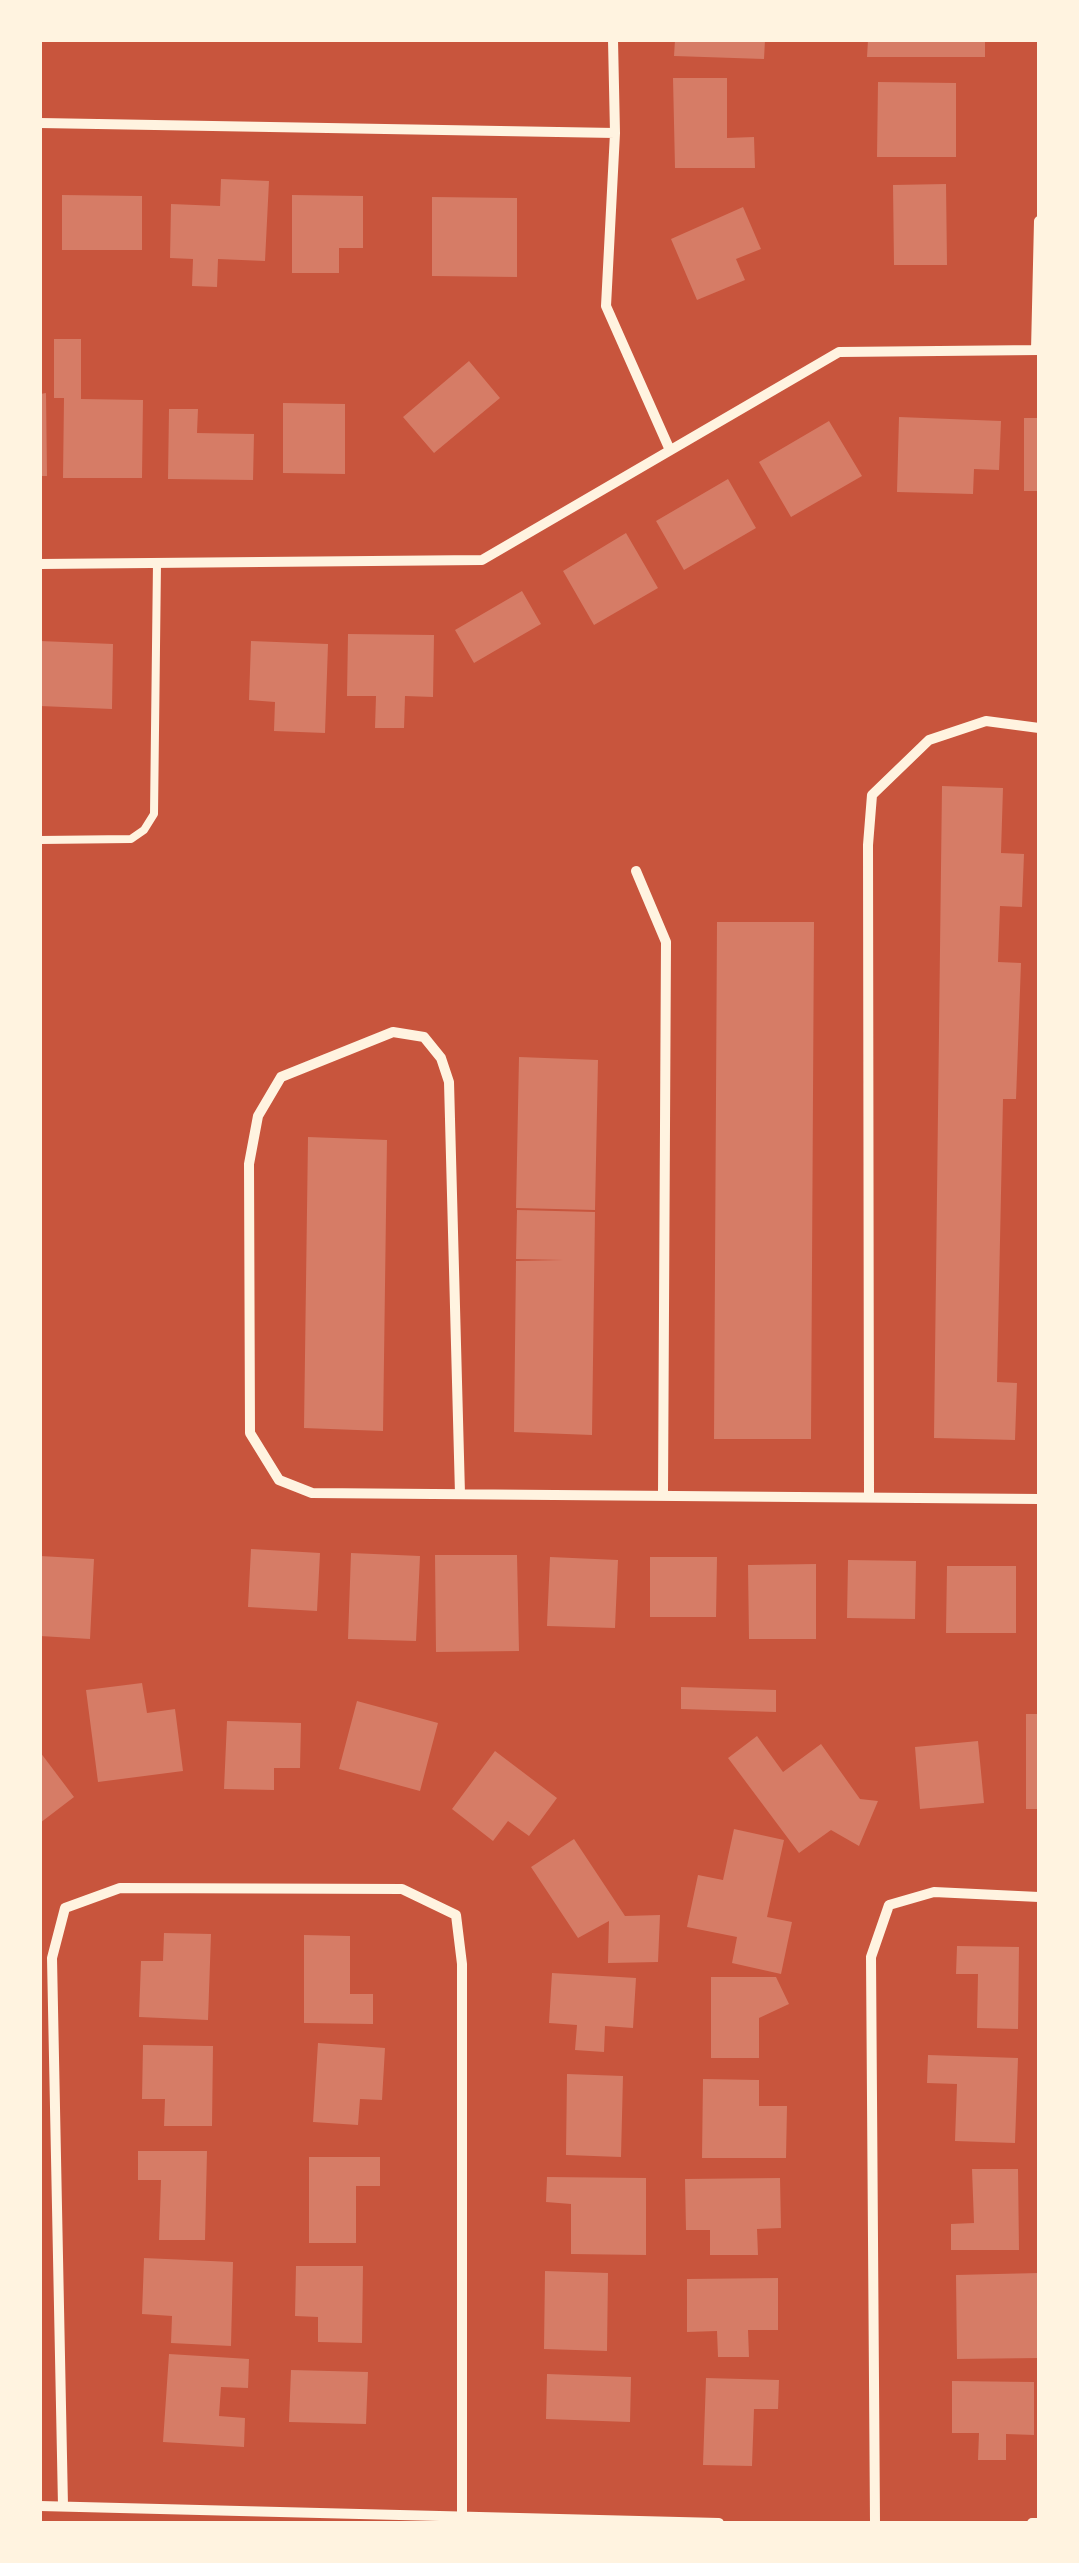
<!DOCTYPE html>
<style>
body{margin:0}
#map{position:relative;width:1079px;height:2563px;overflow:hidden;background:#c8553d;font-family:"Zilla Slab",serif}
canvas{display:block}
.frame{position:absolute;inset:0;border:42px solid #fff3e0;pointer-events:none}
</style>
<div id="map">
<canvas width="1079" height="2563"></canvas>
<div class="frame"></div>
</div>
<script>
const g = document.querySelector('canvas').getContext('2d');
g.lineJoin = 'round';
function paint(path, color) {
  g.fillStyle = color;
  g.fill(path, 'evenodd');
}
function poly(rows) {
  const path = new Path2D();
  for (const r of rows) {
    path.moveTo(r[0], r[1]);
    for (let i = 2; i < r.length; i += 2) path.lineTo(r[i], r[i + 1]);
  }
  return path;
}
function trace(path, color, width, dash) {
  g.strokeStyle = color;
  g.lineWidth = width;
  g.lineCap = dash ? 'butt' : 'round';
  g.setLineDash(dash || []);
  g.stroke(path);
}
const building = poly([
 [675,40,765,40,764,59,674,56],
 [868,40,985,40,985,57,867,57],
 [673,78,727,78,727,138,754,137,755,168,675,168],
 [878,82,956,83,956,157,877,157],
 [221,179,269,181,265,261,218,259,217,287,192,286,193,259,170,258,171,204,220,206],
 [946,184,947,265,894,265,893,185],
 [62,195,142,196,142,250,62,250],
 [292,195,363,196,363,248,339,248,339,273,292,273],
 [432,197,517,198,517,277,432,276],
 [743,207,761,249,736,259,745,280,697,300,671,239],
 [54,339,81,339,81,399,143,400,142,478,63,478,64,398,54,398],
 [469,361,500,398,434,453,403,417],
 [46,393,47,476,40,476,40,394],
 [283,403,345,404,345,474,283,473],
 [169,409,198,409,197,433,254,434,253,480,168,479],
 [899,417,1001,421,999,470,974,469,973,494,897,492],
 [1024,418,1039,418,1039,491,1024,491],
 [829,421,862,476,791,517,759,462],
 [728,479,756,528,684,570,656,521],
 [626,533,658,588,594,625,563,571],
 [522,591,541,624,474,663,455,630],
 [348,634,434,635,433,697,405,696,404,728,375,728,376,696,347,696],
 [40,641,113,644,112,709,40,706],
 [251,641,328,644,325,733,274,731,275,702,249,700],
 [942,786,1003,788,1001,853,1024,854,1022,907,1000,906,998,962,1021,963,1016,1099,1003,1099,997,1382,1017,1383,1015,1440,934,1438],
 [717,922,814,922,811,1439,714,1439],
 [519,1057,598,1060,595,1210,516,1208],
 [308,1137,387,1140,383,1431,304,1428],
 [517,1210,595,1212,592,1435,514,1432,516,1261,563,1260,516,1259],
 [251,1549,320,1553,317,1611,248,1607],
 [351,1553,420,1556,416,1641,348,1639],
 [435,1555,517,1555,519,1651,436,1652],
 [40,1556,94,1559,90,1639,40,1636],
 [550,1557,618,1560,615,1628,547,1626],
 [650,1557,717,1557,716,1617,650,1617],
 [848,1560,916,1561,915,1619,847,1618],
 [816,1564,816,1639,749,1639,748,1565],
 [947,1566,1016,1566,1016,1633,946,1633],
 [142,1683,147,1713,175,1709,183,1771,98,1782,86,1690],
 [681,1687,776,1690,776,1712,681,1709],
 [357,1701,438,1723,420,1791,339,1769],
 [1026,1714,1039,1714,1039,1809,1026,1809],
 [227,1721,301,1723,300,1768,274,1768,274,1790,224,1789],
 [757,1736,783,1772,821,1744,860,1799,878,1801,859,1846,831,1830,799,1853,728,1758],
 [978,1741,984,1803,920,1809,915,1747],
 [495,1751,557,1798,529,1836,508,1821,493,1841,452,1809],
 [40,1752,74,1797,40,1823],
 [734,1829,784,1840,767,1917,792,1922,781,1974,732,1963,737,1937,687,1927,698,1875,723,1880],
 [574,1839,625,1916,660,1915,658,1962,608,1963,609,1921,578,1938,531,1867],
 [164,1933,211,1934,208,2020,139,2017,141,1961,163,1961],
 [304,1935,350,1936,350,1994,373,1994,373,2024,304,2023],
 [957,1946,1019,1947,1018,2029,977,2028,978,1974,956,1974],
 [552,1973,636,1978,633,2028,605,2026,604,2052,575,2050,577,2025,549,2023],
 [711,1977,776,1977,789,2004,759,2018,759,2058,711,2058],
 [318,2043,385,2048,382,2100,360,2099,358,2125,313,2122],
 [143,2045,213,2046,212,2126,164,2126,165,2099,142,2099],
 [928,2055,1018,2058,1015,2143,955,2141,957,2084,927,2083],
 [567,2074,623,2076,621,2157,566,2155],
 [703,2079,759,2080,759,2106,787,2106,786,2158,702,2158],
 [138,2151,207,2151,205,2240,159,2240,161,2180,138,2180],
 [309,2157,380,2157,380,2186,356,2186,356,2243,309,2243],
 [972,2169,1018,2169,1019,2250,951,2250,951,2224,974,2223],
 [547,2177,646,2178,646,2255,571,2254,571,2204,546,2202],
 [780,2178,781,2228,757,2229,758,2255,710,2255,710,2230,686,2230,685,2179],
 [144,2258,233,2262,231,2346,171,2343,172,2316,142,2314],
 [296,2266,363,2266,362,2343,318,2342,318,2317,295,2316],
 [545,2271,608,2273,607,2351,544,2349],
 [1039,2273,1039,2358,957,2359,956,2275],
 [778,2278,778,2330,748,2330,749,2357,718,2357,717,2331,687,2332,687,2279],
 [169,2354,249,2359,248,2388,221,2387,219,2416,245,2418,244,2447,163,2442],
 [291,2370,368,2372,366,2424,289,2422],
 [547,2374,631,2377,630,2422,546,2419],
 [706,2378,779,2380,778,2409,754,2409,752,2466,703,2465],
 [952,2381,1034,2382,1034,2435,1006,2434,1006,2460,978,2460,979,2433,952,2433]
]);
const service = poly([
 [40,840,131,839,144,830,154,814,157,563]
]);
const minor = poly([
 [613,40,615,133,606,306,669,448],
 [40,123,615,133],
 [1036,350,1039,221],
 [40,564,482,560,839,352,1039,350],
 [636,871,666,942,663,1494],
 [460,1494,449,1082,441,1058,424,1037,393,1032,281,1077,258,1116,249,1164,250,1433,279,1480,312,1493,1039,1499],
 [869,1495,868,845,872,795,929,740,986,721,1039,728],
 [40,2506,719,2523],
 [63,2506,52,1958,65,1908,120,1888,402,1889,456,1915,462,1964,462,2515],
 [875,2523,871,1957,889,1905,934,1892,1039,1897],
 [1032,2523,1039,2523]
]);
paint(building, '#d67c66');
trace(service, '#fff3e0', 8);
trace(minor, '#fff3e0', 10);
</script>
